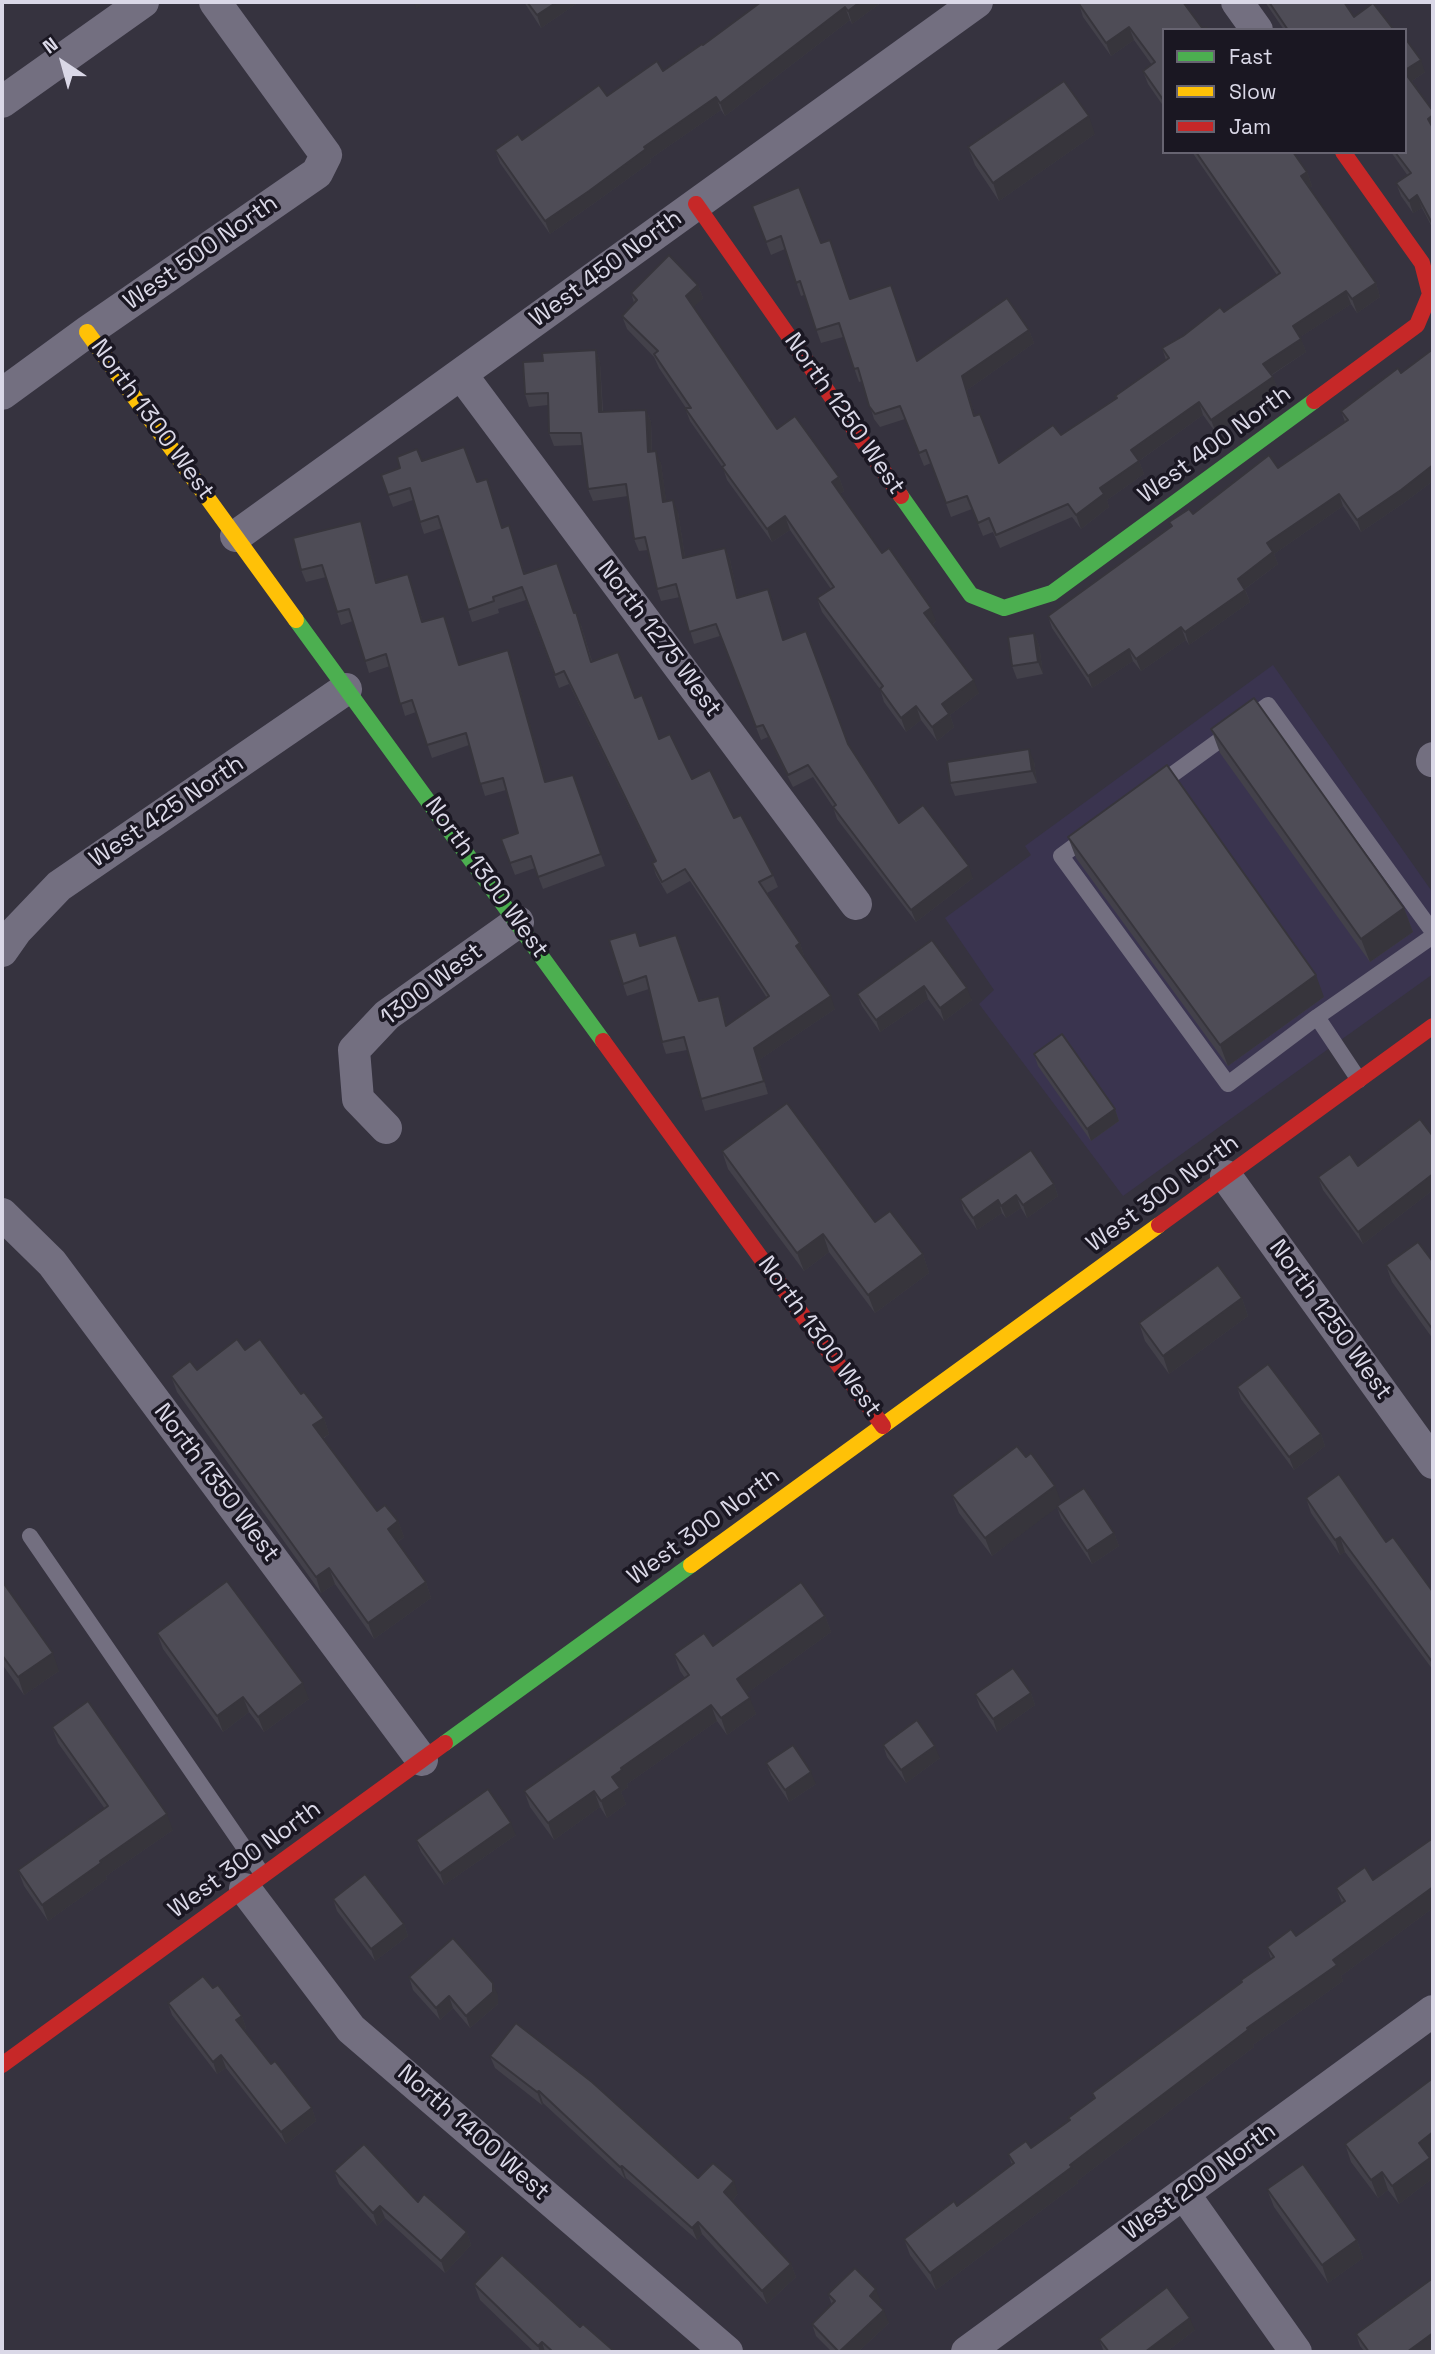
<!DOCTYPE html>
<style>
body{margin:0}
#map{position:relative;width:1435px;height:2354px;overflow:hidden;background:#36333f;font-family:"Space Grotesk",sans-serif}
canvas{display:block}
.frame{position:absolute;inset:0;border:4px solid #dad8e7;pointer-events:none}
.legend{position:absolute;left:1162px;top:28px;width:245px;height:126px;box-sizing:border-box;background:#1a1722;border:2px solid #676471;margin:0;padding:9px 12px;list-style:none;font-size:21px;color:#dad8e7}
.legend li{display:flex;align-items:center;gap:14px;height:35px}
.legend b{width:35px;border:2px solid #676471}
.north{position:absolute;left:28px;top:28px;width:70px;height:70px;-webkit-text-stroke:5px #1a1722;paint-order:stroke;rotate:324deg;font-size:19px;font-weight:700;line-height:28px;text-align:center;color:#dad8e7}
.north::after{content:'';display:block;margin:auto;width:24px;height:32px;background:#dad8e7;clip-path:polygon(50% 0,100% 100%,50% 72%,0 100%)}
</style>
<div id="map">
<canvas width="1435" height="2354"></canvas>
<div class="frame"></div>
<ul class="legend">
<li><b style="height:9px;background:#4caf50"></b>Fast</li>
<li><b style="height:9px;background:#ffc107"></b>Slow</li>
<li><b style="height:9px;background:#c62828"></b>Jam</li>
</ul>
<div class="north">N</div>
</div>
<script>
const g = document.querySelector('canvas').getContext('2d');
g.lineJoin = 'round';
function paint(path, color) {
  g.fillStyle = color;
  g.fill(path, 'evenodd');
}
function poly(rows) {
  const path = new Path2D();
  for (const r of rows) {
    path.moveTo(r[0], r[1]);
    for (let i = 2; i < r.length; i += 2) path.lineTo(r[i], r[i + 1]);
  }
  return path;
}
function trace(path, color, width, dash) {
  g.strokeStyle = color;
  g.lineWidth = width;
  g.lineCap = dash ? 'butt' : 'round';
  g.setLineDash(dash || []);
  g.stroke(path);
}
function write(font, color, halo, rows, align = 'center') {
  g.font = font + ' "Space Grotesk",sans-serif';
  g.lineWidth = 7;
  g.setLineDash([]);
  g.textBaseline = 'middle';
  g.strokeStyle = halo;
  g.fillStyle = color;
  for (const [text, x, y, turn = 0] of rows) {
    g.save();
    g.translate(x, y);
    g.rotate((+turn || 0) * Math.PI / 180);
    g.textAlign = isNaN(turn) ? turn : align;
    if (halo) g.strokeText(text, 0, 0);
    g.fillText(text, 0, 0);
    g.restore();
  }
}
const built = poly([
 [1273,665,1433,893,1433,974,1123,1196,979,1004,994,990,945,918,1031,855,1025,846]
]);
const lane = poly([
 [1158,785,1268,705,1433,932],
 [1088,836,1061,856,1228,1084,1317,1017,1433,936],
 [1317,1017,1359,1080],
 [30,1536,263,1875]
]);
const street = poly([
 [1237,2,1257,30],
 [2,102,143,2],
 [461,374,856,904],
 [2,394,87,332,317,173,326,155,215,2],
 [236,536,977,2],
 [1432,761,1433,758],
 [2,951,16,931,59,886,346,689],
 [386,1128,358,1099,354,1050,387,1015,518,922],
 [1226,1176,1433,1463],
 [2,1214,52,1263,422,1760],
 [245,1889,351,2029,727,2352],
 [1184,2194,1296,2352],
 [967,2352,1433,2011]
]);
const fast = poly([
 [901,496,971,595,1004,608,1052,593,1314,401],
 [296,620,603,1041],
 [445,1743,691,1565]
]);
const slow = poly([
 [87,332,296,620],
 [691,1565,1159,1225]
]);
const jam = poly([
 [696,204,901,496],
 [1314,401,1417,325,1430,294,1422,263,1343,152],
 [603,1041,883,1426],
 [1159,1225,1433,1026],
 [2,2065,445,1743]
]);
const wall = poly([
 [524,2,579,2,541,28],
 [761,2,882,2,852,24,850,20,725,116,721,110,650,159,651,162,593,204,550,234,500,163,495,150,522,140,607,96,663,71,703,45],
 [1265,2,1344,2,1354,17,1394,30,1284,30],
 [1079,4,1203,29,1164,30,1164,107,1148,84,1143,71,1152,65,1134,40,1111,56,1083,17],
 [1405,38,1425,72,1412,81,1433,111,1433,229,1422,208,1413,213,1401,196,1396,183,1408,176,1391,152,1405,152],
 [1095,134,999,201,975,165,968,147],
 [1192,152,1293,152,1307,172,1312,186,1309,188,1376,283,1380,297,1357,313,1351,304,1300,337,1306,352,1272,375,1278,390,1216,433,1203,415,1139,461,1144,474,1107,500,1109,507,1081,529,1072,517,1000,548,993,532,983,536,972,509,951,517,931,463,924,466,905,419,880,427,874,419,862,381,859,382,843,337,821,343,804,295,801,296,785,249,771,255,752,206,821,243,850,299,918,360,1029,330,1034,343,967,390,975,416,999,463,1061,435,1116,399,1115,396,1166,360,1162,348,1224,312,1277,275],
 [698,285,703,298,693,307,777,429,839,477,844,491,840,494,882,553,936,621,933,624,979,693,950,715,954,727,937,741,921,720,906,732,884,702,880,689,822,612,817,598,831,589,790,530,772,542,727,480,723,468,690,421,685,408,686,408,659,368,654,357,627,329,622,316,634,303,631,293],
 [1433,349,1433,481,1405,502,1361,532,1343,506,1274,554,1278,564,1245,589,1250,602,1189,645,1186,640,1141,671,1133,661,1092,688,1052,628,1048,616,1171,527,1169,522,1193,514,1278,468,1345,422,1341,411,1401,373],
 [596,350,600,363,603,411,646,410,651,422,652,452,661,463,666,501,678,512,685,557,725,548,730,560,738,597,768,589,783,640,848,744,899,823,973,878,916,922,837,819,833,807,813,777,793,787,768,737,761,740,720,636,694,644,680,597,661,601,657,589,648,550,639,551,634,539,628,496,593,501,588,489,583,445,554,446,549,433,548,405,529,407,525,394,543,361],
 [422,461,477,482,487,479,502,527,513,538,525,574,574,613,581,625,592,661,635,698,659,739,692,779,734,818,773,875,778,887,767,893,800,943,804,956,803,956,835,1009,759,1060,768,1094,705,1111,687,1050,666,1054,662,1042,649,989,627,996,623,984,641,946,699,1000,719,996,723,1008,727,1025,767,998,690,881,667,894,656,875,652,863,655,861,569,684,559,688,526,600,498,609,499,613,472,622,442,528,424,534,413,500,393,507,381,475],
 [361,521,365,534,377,582,412,586,423,622,448,628,459,665,513,663,546,782,573,775,605,866,543,889,535,868,515,875,501,839,518,833,506,790,485,796,469,745,432,758,416,712,405,716,390,666,369,673,353,621,341,625,326,577,306,582,301,570],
 [1034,633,1039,645,1043,674,1017,679,1012,666],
 [1211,729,1404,908,1413,932,1370,962,1220,753],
 [1034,761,1037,783,955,796,950,783],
 [1068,837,1324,997,1228,1066,1076,858],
 [932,940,972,1000,944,1021,928,999,880,1032,862,1006,857,994],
 [1034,1054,1115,1109,1119,1121,1091,1141,1038,1066],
 [1432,1135,1433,1135,1433,1190,1363,1244,1323,1190,1318,1177,1358,1166],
 [722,1151,875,1222,923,1254,929,1273,875,1313,829,1252,804,1271,728,1169],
 [1054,1184,1058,1196,1027,1218,1021,1208,1006,1218,1002,1213,977,1230,964,1211,960,1199],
 [1433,1262,1433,1339,1392,1282,1386,1265],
 [1242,1298,1248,1316,1169,1374,1145,1341,1139,1323],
 [245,1350,301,1394,324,1418,329,1434,323,1439,377,1511,398,1521,404,1537,397,1543,426,1582,431,1598,374,1639,335,1584,321,1593,177,1392,171,1376,197,1370],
 [1237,1387,1321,1434,1325,1446,1294,1470,1241,1399],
 [952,1495,1061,1503,1114,1533,1119,1546,1092,1564,1061,1518,1057,1507,992,1556,959,1513],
 [1306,1498,1386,1542,1433,1592,1433,1670,1345,1552,1340,1555,1311,1513],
 [2,1581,59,1671,24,1695,2,1664],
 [825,1616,831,1632,747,1693,756,1714,727,1735,717,1721,627,1784,628,1787,621,1792,626,1804,607,1818,600,1807,554,1840,530,1807,524,1791,685,1678,680,1671,674,1654,713,1646],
 [157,1633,309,1699,264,1732,249,1712,223,1732,163,1649],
 [1031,1693,1035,1705,997,1732,980,1707,975,1694],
 [52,1727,173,1830,106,1876,107,1879,48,1921,24,1886,18,1870,105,1809,58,1743],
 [883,1745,940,1758,906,1783,887,1757],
 [766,1763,816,1784,789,1802,771,1775],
 [516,1835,444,1885,421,1852,416,1840],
 [1433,1838,1433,1908,1341,1976,1343,1981,1253,2045,1254,2047,1077,2181,1078,2183,936,2290,910,2255,904,2239,957,2206,1012,2165,1008,2154,1031,2148,1069,2120,1068,2118,1094,2099,1092,2093,1242,1983,1241,1980,1271,1959,1267,1947,1296,1936,1342,1903,1336,1888,1373,1880],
 [333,1899,404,1924,408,1936,375,1961,337,1911],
 [409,1977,498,1995,498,2004,470,2028,453,2008,440,2020,413,1990],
 [213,1988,242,2016,246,2028,244,2030,271,2064,312,2108,316,2121,286,2144,226,2068,217,2074,172,2015,168,2003],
 [490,2056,698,2178,738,2194,732,2201,791,2264,796,2277,767,2304,702,2234,697,2240,626,2178,625,2179,543,2103,542,2105,495,2068],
 [1433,2078,1433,2155,1430,2158,1433,2168,1433,2178,1399,2204,1388,2190,1378,2198,1351,2162,1345,2144],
 [334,2171,418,2202,467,2232,471,2245,445,2273,385,2218,377,2226,339,2184],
 [1267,2189,1357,2240,1363,2258,1328,2283,1274,2207],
 [474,2284,580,2327,615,2352,534,2352,480,2300],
 [828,2294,881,2302,878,2304,889,2323,858,2352,832,2352,816,2336,812,2324,832,2305],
 [1195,2330,1166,2352,1104,2352,1099,2339],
 [1356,2334,1428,2352,1365,2352,1360,2346]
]);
const shadedWall = poly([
 [414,2,426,2,416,9],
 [557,2,579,2,541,28,537,15],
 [860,2,882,2,852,24,848,11],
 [845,7,850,20,725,116,720,103],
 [1129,27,1134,40,1111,56,1106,43],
 [1421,60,1425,72,1409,83,1405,74,1405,70],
 [716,97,721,110,650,159,651,162,593,204,550,234,545,221,644,147],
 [1433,115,1433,131,1428,119],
 [1089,116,1095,134,999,201,993,183],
 [1307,172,1312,186,1306,190,1301,176],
 [1417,195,1422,208,1413,213,1409,201],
 [1376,283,1380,297,1357,313,1352,299],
 [698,285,703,298,691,310,686,296],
 [1346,291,1351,304,1297,339,1293,326],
 [1029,330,1034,343,967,390,979,429,962,376],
 [1301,339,1306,352,1268,377,1263,364],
 [596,350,600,363,603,424,599,412],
 [1273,377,1278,390,1216,433,1211,420],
 [1199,402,1203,415,1136,463,1131,450],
 [646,410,651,422,652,464,648,452],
 [656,451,661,463,668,514,663,502],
 [1139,461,1144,474,1107,500,1109,507,1081,529,1076,515,1100,488],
 [1433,465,1433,481,1405,502,1361,532,1357,520],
 [839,477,844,491,837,496,832,482],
 [1339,494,1343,506,1274,554,1278,564,1242,591,1238,579,1267,543],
 [673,500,678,512,687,570,683,558],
 [785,516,790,530,772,542,767,529],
 [361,521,365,534,380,595,376,583],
 [725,548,730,560,741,610,737,598],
 [768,589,773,601,787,652,783,640],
 [1245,590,1250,602,1189,645,1185,632],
 [931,608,936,621,929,627,924,613],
 [1181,627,1186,640,1141,671,1136,659],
 [1034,633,1039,645,1043,674,1038,662],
 [1129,649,1133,661,1092,688,1088,676],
 [508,650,513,663,550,795,545,782],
 [974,680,979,693,950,715,954,727,937,741,932,727,942,704],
 [916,706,921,720,906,732,901,718],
 [1029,749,1034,761,1037,783,1032,771],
 [969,866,973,878,916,922,911,910],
 [1404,908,1413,932,1370,962,1361,939],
 [800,943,804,956,801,958,796,946],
 [1316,975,1324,997,1228,1066,1220,1045],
 [924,986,928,999,880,1032,876,1020],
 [967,988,972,1000,944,1021,940,1008],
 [719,996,723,1008,730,1038,726,1026],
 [831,996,835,1009,759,1060,768,1094,754,1048],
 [1115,1109,1119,1121,1091,1141,1087,1129],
 [1433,1174,1433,1190,1363,1244,1358,1232],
 [1054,1184,1058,1196,1027,1218,1023,1205],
 [1016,1195,1021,1208,1006,1218,1001,1206],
 [998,1200,1002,1213,977,1230,973,1218],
 [823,1234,829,1252,804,1271,797,1253],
 [923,1254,929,1273,875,1313,868,1295],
 [1242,1298,1248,1316,1169,1374,1163,1356],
 [324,1418,329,1434,319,1441,313,1425],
 [1321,1434,1325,1446,1294,1470,1289,1457],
 [1055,1486,1062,1504,992,1556,985,1538],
 [398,1521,404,1537,394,1545,388,1529],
 [1114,1533,1119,1546,1092,1564,1087,1551],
 [1340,1537,1345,1552,1340,1555,1335,1540],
 [329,1568,335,1584,321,1593,316,1577],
 [426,1582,431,1598,374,1639,368,1623],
 [825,1616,831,1632,743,1696,737,1679],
 [53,1653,59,1671,24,1695,18,1677],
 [303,1683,309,1699,264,1732,258,1717],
 [1031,1693,1035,1705,997,1732,993,1719],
 [243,1697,249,1712,223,1732,217,1716],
 [750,1698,756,1714,727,1735,721,1718],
 [711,1705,717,1721,627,1784,628,1787,621,1792,626,1804,607,1818,601,1801,612,1777,621,1768],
 [935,1746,940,1758,906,1783,901,1770],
 [811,1772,816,1784,789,1802,785,1790],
 [594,1791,600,1807,554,1840,548,1823],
 [167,1814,173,1830,106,1876,107,1879,48,1921,42,1905,100,1861],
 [511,1823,516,1835,444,1885,440,1873],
 [1433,1887,1433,1908,1341,1976,1343,1981,1253,2045,1254,2047,1077,2181,1078,2183,936,2290,930,2273,1247,2028,1333,1960],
 [404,1924,408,1936,375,1961,371,1949],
 [493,1983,498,1995,498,2004,470,2028,466,2016],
 [449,1996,453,2008,440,2020,436,2008],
 [242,2016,246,2028,241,2032,236,2020],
 [221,2055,226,2068,217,2074,213,2062],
 [539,2091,543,2103,542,2105,537,2092],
 [312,2108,316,2121,286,2144,281,2132],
 [1433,2132,1433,2155,1430,2158,1433,2168,1433,2178,1399,2204,1392,2186,1419,2143],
 [622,2166,626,2178,625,2179,620,2167],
 [1382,2172,1388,2190,1378,2198,1371,2180],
 [734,2181,738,2194,729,2204,724,2192],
 [380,2206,385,2218,377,2226,373,2213],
 [698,2222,702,2234,697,2240,692,2228],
 [467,2232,471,2245,445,2273,441,2261],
 [1357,2240,1363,2258,1328,2283,1322,2265],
 [791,2264,796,2277,767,2304,762,2291],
 [876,2289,881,2302,875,2308,870,2296],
 [884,2310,889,2323,858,2352,840,2352],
 [1190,2318,1195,2330,1166,2352,1145,2352],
 [1433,2333,1433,2349,1428,2352,1407,2352],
 [542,2342,545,2352,540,2352,538,2346]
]);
const building = poly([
 [527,2,557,2,537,15,527,2],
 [761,2,860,2,848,11,845,7,720,103,716,97,644,147,646,149,589,191,545,221,495,150,518,134,522,140,599,85,607,96,657,61,663,71,702,44,703,45,761,2],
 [1082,2,1183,2,1203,29,1206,27,1208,30,1164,30,1164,101,1143,71,1155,62,1129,27,1106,43,1079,4,1082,2],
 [1269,2,1344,2,1354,17,1373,3,1394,30,1288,30,1269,2],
 [1405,38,1421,60,1405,70,1405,38],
 [1405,73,1433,111,1433,115,1428,119,1433,128,1433,225,1417,195,1409,201,1396,183,1411,173,1395,152,1405,152,1405,73],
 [1064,81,1089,116,993,183,968,147,1064,81],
 [1196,152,1293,152,1307,172,1301,176,1376,283,1352,299,1346,291,1293,326,1301,339,1263,364,1273,377,1211,420,1199,402,1131,450,1139,461,1100,488,1104,494,1076,515,1068,504,996,535,989,518,978,523,967,496,946,503,926,450,919,453,900,406,875,414,869,406,858,368,854,369,839,323,816,330,800,281,796,283,781,236,766,242,752,206,799,187,821,243,830,240,850,299,891,285,917,361,1007,298,1029,330,962,376,974,416,980,414,999,463,1053,425,1061,435,1117,398,1115,396,1169,358,1162,348,1183,336,1220,307,1224,312,1280,273,1196,152],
 [669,255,698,285,686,296,777,429,795,416,839,477,832,482,882,553,889,548,931,608,924,613,974,680,942,704,949,714,932,727,916,706,901,718,880,689,883,686,817,598,834,587,785,516,767,529,722,467,725,465,685,408,691,408,654,354,658,351,622,316,637,300,631,293,669,255],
 [1433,349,1433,465,1401,490,1357,520,1339,494,1267,543,1273,552,1238,579,1245,590,1185,632,1181,627,1136,659,1129,649,1088,676,1048,616,1172,526,1169,522,1189,509,1193,514,1269,455,1278,468,1348,420,1341,411,1398,368,1401,373,1433,349],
 [596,350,599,412,646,410,648,452,656,451,663,502,673,500,683,558,725,548,737,598,768,589,783,640,806,631,848,744,899,823,923,805,969,866,911,910,833,807,836,805,808,765,788,775,763,725,756,727,716,624,689,632,676,584,657,589,645,537,634,539,626,484,588,489,581,433,549,433,548,393,525,394,523,362,543,361,542,353,596,350],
 [464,447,477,482,487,479,502,528,509,525,524,574,557,563,574,613,576,612,591,662,618,652,635,698,642,695,659,739,670,734,692,779,710,770,734,818,741,815,773,875,759,882,800,943,796,946,831,996,754,1048,764,1081,701,1099,684,1037,662,1042,646,976,623,984,609,940,636,932,640,946,676,935,699,1001,719,996,726,1026,769,996,685,869,662,882,652,863,656,861,564,671,555,675,522,587,493,597,494,601,468,610,438,516,420,522,410,488,388,495,381,475,400,468,397,457,417,449,422,461,464,447],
 [361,521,376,583,408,574,422,622,444,616,459,665,508,650,545,782,573,775,601,854,538,877,531,856,510,863,501,839,518,833,503,778,480,784,466,733,427,745,412,700,400,704,386,654,365,661,349,609,337,612,322,565,301,570,293,538,361,521],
 [1034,633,1038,662,1012,666,1008,637,1034,633],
 [1254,698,1404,908,1361,939,1211,729,1254,698],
 [1029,749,1032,771,950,783,947,762,1029,749],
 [1167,765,1316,975,1220,1045,1068,837,1167,765],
 [932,940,967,988,940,1008,924,986,876,1020,857,994,932,940],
 [1062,1034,1115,1109,1087,1129,1034,1054,1062,1034],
 [787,1103,875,1222,890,1211,923,1254,868,1295,823,1234,797,1253,722,1151,787,1103],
 [1420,1119,1432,1135,1433,1135,1433,1174,1358,1232,1318,1177,1350,1154,1358,1166,1420,1119],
 [1031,1150,1054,1184,1023,1205,1016,1195,1001,1206,998,1200,973,1218,960,1199,1031,1150],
 [1418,1242,1433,1262,1433,1330,1386,1265,1418,1242],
 [1218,1265,1242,1298,1163,1356,1139,1323,1218,1265],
 [237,1339,245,1350,260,1339,301,1394,304,1392,324,1418,313,1425,377,1511,385,1505,398,1521,388,1529,426,1582,368,1623,329,1568,316,1577,171,1376,190,1361,197,1370,237,1339],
 [1268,1364,1321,1434,1289,1457,1237,1387,1268,1364],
 [1017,1446,1026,1457,1031,1453,1055,1486,985,1538,952,1495,1017,1446],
 [1339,1474,1386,1542,1393,1537,1433,1592,1433,1663,1340,1537,1335,1540,1306,1498,1339,1474],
 [1084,1488,1114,1533,1087,1551,1057,1506,1084,1488],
 [2,1581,53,1653,18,1677,2,1655,2,1581],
 [227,1581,303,1683,258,1717,243,1697,217,1716,157,1633,227,1581],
 [801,1582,825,1616,737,1679,750,1698,721,1718,711,1705,621,1768,622,1770,612,1777,620,1788,601,1801,594,1791,548,1823,524,1791,689,1675,674,1654,704,1633,713,1646,801,1582],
 [1013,1668,1031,1693,993,1719,975,1694,1013,1668],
 [88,1701,167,1814,100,1861,101,1863,42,1905,18,1870,108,1806,52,1727,88,1701],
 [917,1720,935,1746,901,1770,883,1745,917,1720],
 [793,1745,811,1772,785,1790,766,1763,793,1745],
 [488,1789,511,1823,440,1873,416,1840,488,1789],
 [1433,1838,1433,1887,1333,1960,1337,1965,1247,2028,1248,2030,1070,2165,1072,2167,930,2273,904,2239,954,2201,957,2206,1014,2163,1008,2154,1026,2141,1031,2148,1070,2120,1068,2118,1095,2098,1092,2093,1242,1982,1241,1980,1274,1957,1267,1947,1291,1929,1296,1936,1345,1901,1336,1888,1365,1867,1373,1880,1433,1838],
 [365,1874,404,1924,371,1949,333,1899,365,1874],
 [453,1938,493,1983,493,1992,466,2016,449,1996,436,2008,409,1977,453,1938],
 [203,1976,213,1988,218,1985,242,2016,236,2020,271,2064,275,2061,312,2108,281,2132,221,2055,213,2062,168,2003,203,1976],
 [516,2023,592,2082,698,2178,713,2163,734,2181,724,2192,791,2264,762,2291,698,2222,692,2228,622,2166,620,2167,539,2091,537,2092,490,2056,516,2023],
 [1433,2078,1433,2132,1419,2143,1430,2158,1392,2186,1382,2172,1371,2180,1345,2144,1433,2078],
 [364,2144,418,2202,424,2194,467,2232,441,2261,380,2206,373,2213,334,2171,364,2144],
 [1303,2164,1357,2240,1322,2265,1267,2189,1303,2164],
 [502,2255,580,2327,583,2324,615,2352,553,2352,542,2342,538,2346,474,2284,502,2255],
 [855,2268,876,2289,870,2296,884,2310,839,2352,812,2324,835,2301,828,2294,855,2268],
 [1433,2278,1433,2333,1407,2352,1369,2352,1356,2334,1433,2278],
 [1167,2287,1190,2318,1145,2352,1109,2352,1099,2339,1167,2287]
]);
const streetNames = [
 ["West 500 North",201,253,-35],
 ["West 450 North",606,269,-36],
 ["North 1250 West",844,414,55],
 ["North 1300 West",152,420,54],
 ["West 400 North",1215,445,-36],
 ["North 1275 West",659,639,53],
 ["West 425 North",167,812,-34],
 ["North 1300 West",486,878,54],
 ["1300 West",432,985,-37],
 ["West 300 North",1163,1194,-36],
 ["North 1250 West",1330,1320,54],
 ["North 1300 West",819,1337,54],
 ["North 1350 West",216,1483,53],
 ["West 300 North",704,1527,-36],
 ["West 300 North",245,1860,-36],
 ["North 1400 West",473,2133,41],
 ["West 200 North",1200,2182,-36]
];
paint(built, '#3a344f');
trace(lane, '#736f80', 16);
trace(street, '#736f80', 32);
trace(fast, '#4caf50', 16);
trace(slow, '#ffc107', 16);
trace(jam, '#c62828', 16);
paint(wall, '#43414a');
paint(shadedWall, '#37353c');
paint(building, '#4e4c56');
trace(building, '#37353c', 2);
write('24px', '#dad8e7', '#1a1722', streetNames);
</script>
